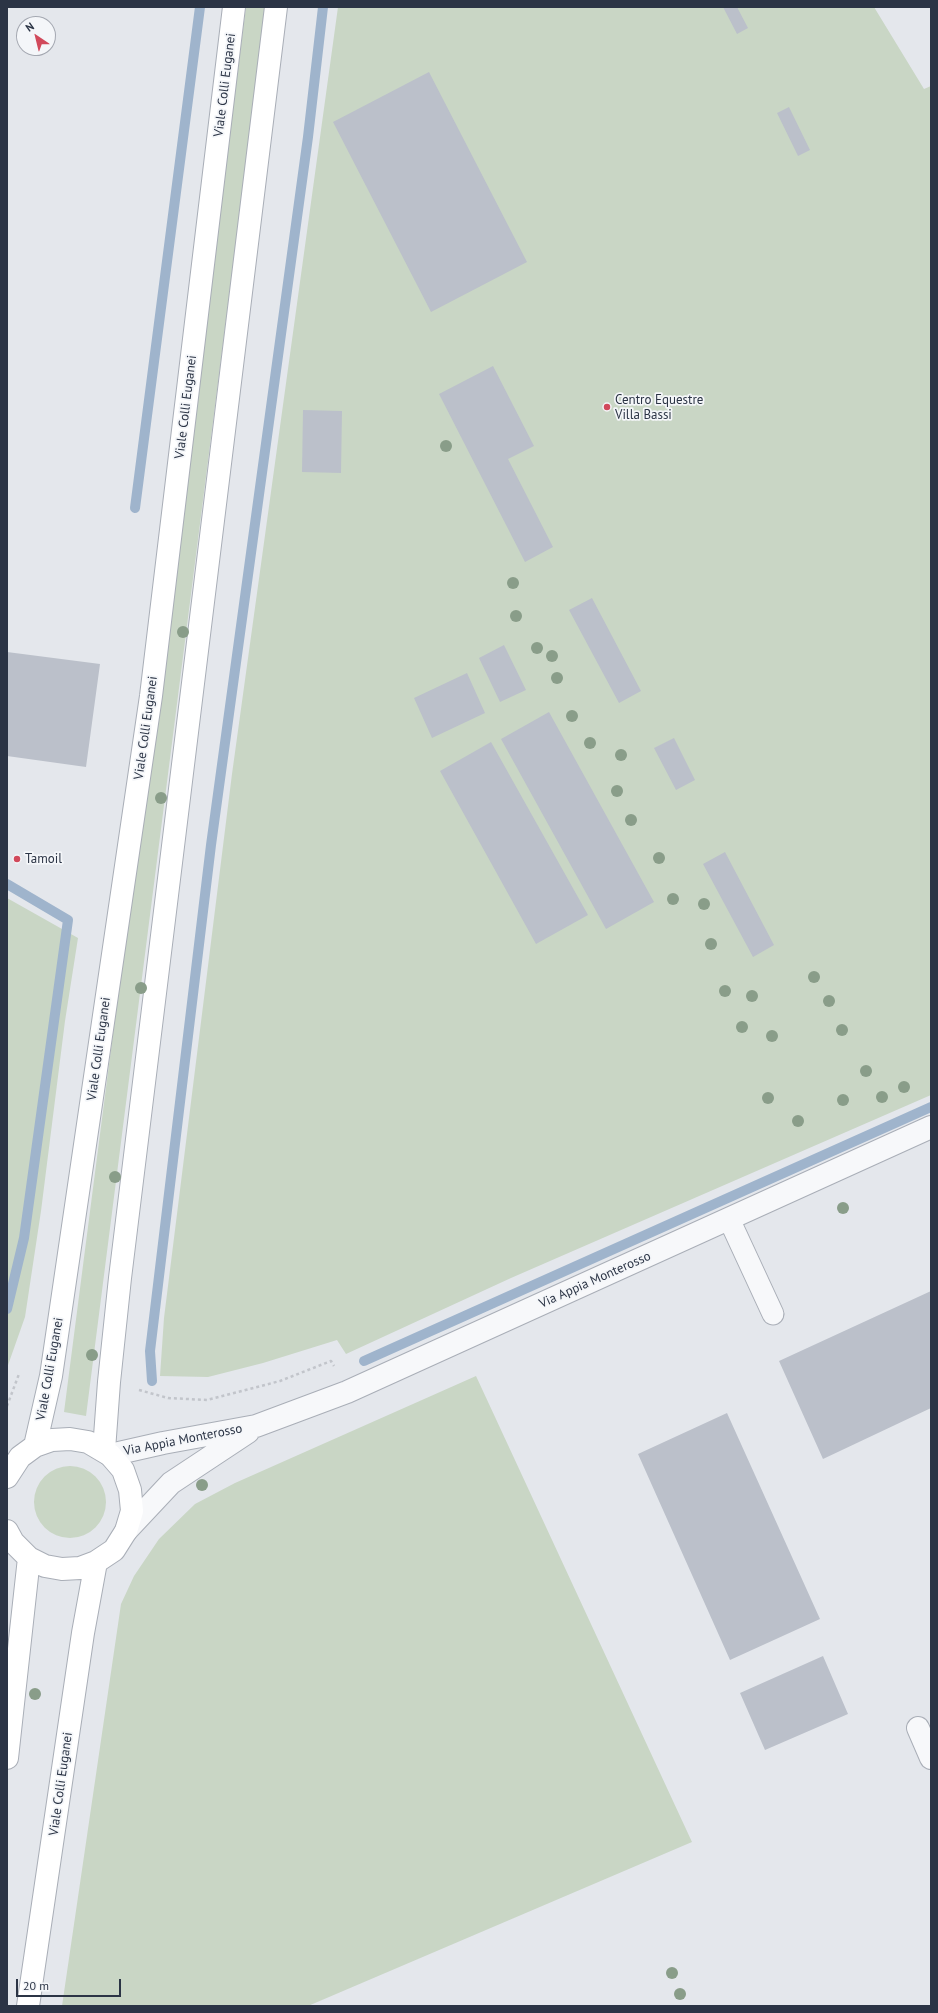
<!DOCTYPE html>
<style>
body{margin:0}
#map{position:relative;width:938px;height:2013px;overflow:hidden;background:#e4e7ec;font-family:"PT Sans",sans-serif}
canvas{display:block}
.frame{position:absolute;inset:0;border:8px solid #2b3445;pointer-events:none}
.north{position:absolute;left:16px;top:16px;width:40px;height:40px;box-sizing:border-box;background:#f4f6f9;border:1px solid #a4a8b1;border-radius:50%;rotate:325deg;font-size:11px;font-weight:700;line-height:16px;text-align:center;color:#2b3445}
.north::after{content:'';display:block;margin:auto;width:14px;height:18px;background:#d1495b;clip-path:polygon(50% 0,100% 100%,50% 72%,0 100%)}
.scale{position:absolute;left:16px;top:1979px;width:105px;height:18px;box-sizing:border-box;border:2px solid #2b3445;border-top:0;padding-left:5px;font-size:12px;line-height:14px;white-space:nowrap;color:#2b3445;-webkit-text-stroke:3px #f4f6f9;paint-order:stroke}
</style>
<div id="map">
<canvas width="938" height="2013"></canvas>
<div class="frame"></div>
<div class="north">N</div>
<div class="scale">20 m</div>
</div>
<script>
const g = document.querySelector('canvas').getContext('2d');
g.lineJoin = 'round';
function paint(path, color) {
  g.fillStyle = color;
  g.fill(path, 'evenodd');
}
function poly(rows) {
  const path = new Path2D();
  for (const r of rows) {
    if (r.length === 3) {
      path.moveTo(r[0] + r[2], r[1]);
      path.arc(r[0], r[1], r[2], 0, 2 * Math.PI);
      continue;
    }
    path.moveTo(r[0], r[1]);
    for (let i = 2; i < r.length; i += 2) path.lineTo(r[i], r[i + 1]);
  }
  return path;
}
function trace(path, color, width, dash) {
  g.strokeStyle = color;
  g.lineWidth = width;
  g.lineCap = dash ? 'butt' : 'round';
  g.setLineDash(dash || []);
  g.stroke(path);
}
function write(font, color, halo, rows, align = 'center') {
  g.font = font + ' "PT Sans",sans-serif';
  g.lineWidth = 3.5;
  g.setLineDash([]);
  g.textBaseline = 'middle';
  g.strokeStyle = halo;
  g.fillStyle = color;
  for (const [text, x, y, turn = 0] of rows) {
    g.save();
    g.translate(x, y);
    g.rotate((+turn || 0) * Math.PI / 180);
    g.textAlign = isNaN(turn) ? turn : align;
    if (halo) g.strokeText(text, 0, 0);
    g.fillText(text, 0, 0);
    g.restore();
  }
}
const green = poly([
 [246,7,266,7,86,1416,64,1412],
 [338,7,874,7,924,89,931,86,931,1095,511,1278,346,1354,337,1340,263,1363,208,1377,160,1376,164,1318,232,774],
 [7,898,78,938,65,1021,41,1211,25,1317,7,1368],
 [476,1376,692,1842,308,2006,62,2006,121,1604,134,1576,159,1539,195,1504,235,1483],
 [70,1502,36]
]);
const stream = poly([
 [135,508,200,7],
 [7,884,68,920,24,1238,7,1309],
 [364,1361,931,1107],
 [152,1381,150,1351,211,845,308,137,323,7]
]);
const building = poly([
 [723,7,737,7,748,28,737,34],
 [429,72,527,262,431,312,333,122],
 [789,107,810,150,798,156,777,113],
 [493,366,534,446,508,459,553,547,525,562,439,394],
 [303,410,342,411,341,473,302,472],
 [592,598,641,691,619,703,569,610],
 [504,645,526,690,500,702,479,658],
 [7,652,100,664,86,767,7,756],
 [467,673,485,713,432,738,414,698],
 [549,712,654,902,606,929,501,739],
 [674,738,695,780,676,790,654,748],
 [491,742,588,915,536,944,440,771],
 [725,852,774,945,753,957,703,864],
 [931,1291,931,1408,823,1459,779,1361],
 [727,1413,820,1619,730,1660,638,1454],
 [823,1656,848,1714,765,1750,740,1693]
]);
const path = poly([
 [139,1390,168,1398,207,1400,280,1381,331,1361,334,1366],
 [7,1406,19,1374]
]);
const service = poly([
 [729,1219,773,1314]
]);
const minor = poly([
 [110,1455,163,1443,256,1426,347,1392,931,1127],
 [126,1531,171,1483,248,1432],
 [918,1728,931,1758]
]);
const secondary = poly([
 [35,1446,51,1376,151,696,234,7],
 [104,1450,109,1382,120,1278,276,7],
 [7,1477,20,1457,35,1446,52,1440,70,1439,88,1442,110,1455,123,1470,130,1490,132,1511,126,1531,114,1550,96,1562,80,1568,62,1569,45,1566,29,1558,13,1542,7,1531],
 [7,1758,29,1558],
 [28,2006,83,1633,96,1562]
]);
const trees = [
 [446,446],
 [513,583],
 [516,616],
 [183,632],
 [537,648],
 [552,656],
 [557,678],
 [572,716],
 [590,743],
 [621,755],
 [617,791],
 [161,798],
 [631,820],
 [659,858],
 [673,899],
 [704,904],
 [711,944],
 [814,977],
 [141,988],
 [725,991],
 [752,996],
 [829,1001],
 [742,1027],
 [842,1030],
 [772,1036],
 [866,1071],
 [904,1087],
 [882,1097],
 [768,1098],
 [843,1100],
 [798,1121],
 [115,1177],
 [843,1208],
 [92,1355],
 [202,1485],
 [35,1694],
 [672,1973],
 [680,1994]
];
const markers = [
 [607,407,4,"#d1495b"],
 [17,859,4,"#d1495b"]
];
const streetNames = [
 ["Viale Colli Euganei",225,85,-83],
 ["Viale Colli Euganei",186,407,-83],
 ["Viale Colli Euganei",146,728,-82],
 ["Viale Colli Euganei",99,1049,-82],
 ["Via Appia Monterosso",595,1280,-24],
 ["Viale Colli Euganei",50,1369,-80],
 ["Via Appia Monterosso",183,1440,-11],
 ["Viale Colli Euganei",61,1784,-82]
];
const poiNames = [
 ["Centro Equestre",615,400],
 ["Villa Bassi",615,415],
 ["Tamoil",25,859]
];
paint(green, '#c9d6c5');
trace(stream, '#9fb4cc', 10);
paint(building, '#bbc0ca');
trace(service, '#a9aeb7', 23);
trace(minor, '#a9aeb7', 24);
trace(secondary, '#a9aeb7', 24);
trace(path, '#c2c5cb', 2.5, [3, 3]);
trace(service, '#f7f8fa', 21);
trace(minor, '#f7f8fa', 22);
trace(secondary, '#fff', 22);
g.fillStyle = '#899d89';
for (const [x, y] of trees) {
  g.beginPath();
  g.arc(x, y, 6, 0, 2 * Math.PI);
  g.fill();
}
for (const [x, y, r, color] of markers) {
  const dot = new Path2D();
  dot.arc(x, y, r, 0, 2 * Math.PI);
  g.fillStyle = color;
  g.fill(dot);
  trace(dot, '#f4f6f9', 1.5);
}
write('13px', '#2b3445', '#f4f6f9', streetNames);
write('13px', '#2b3445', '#f4f6f9', poiNames, 'left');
</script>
